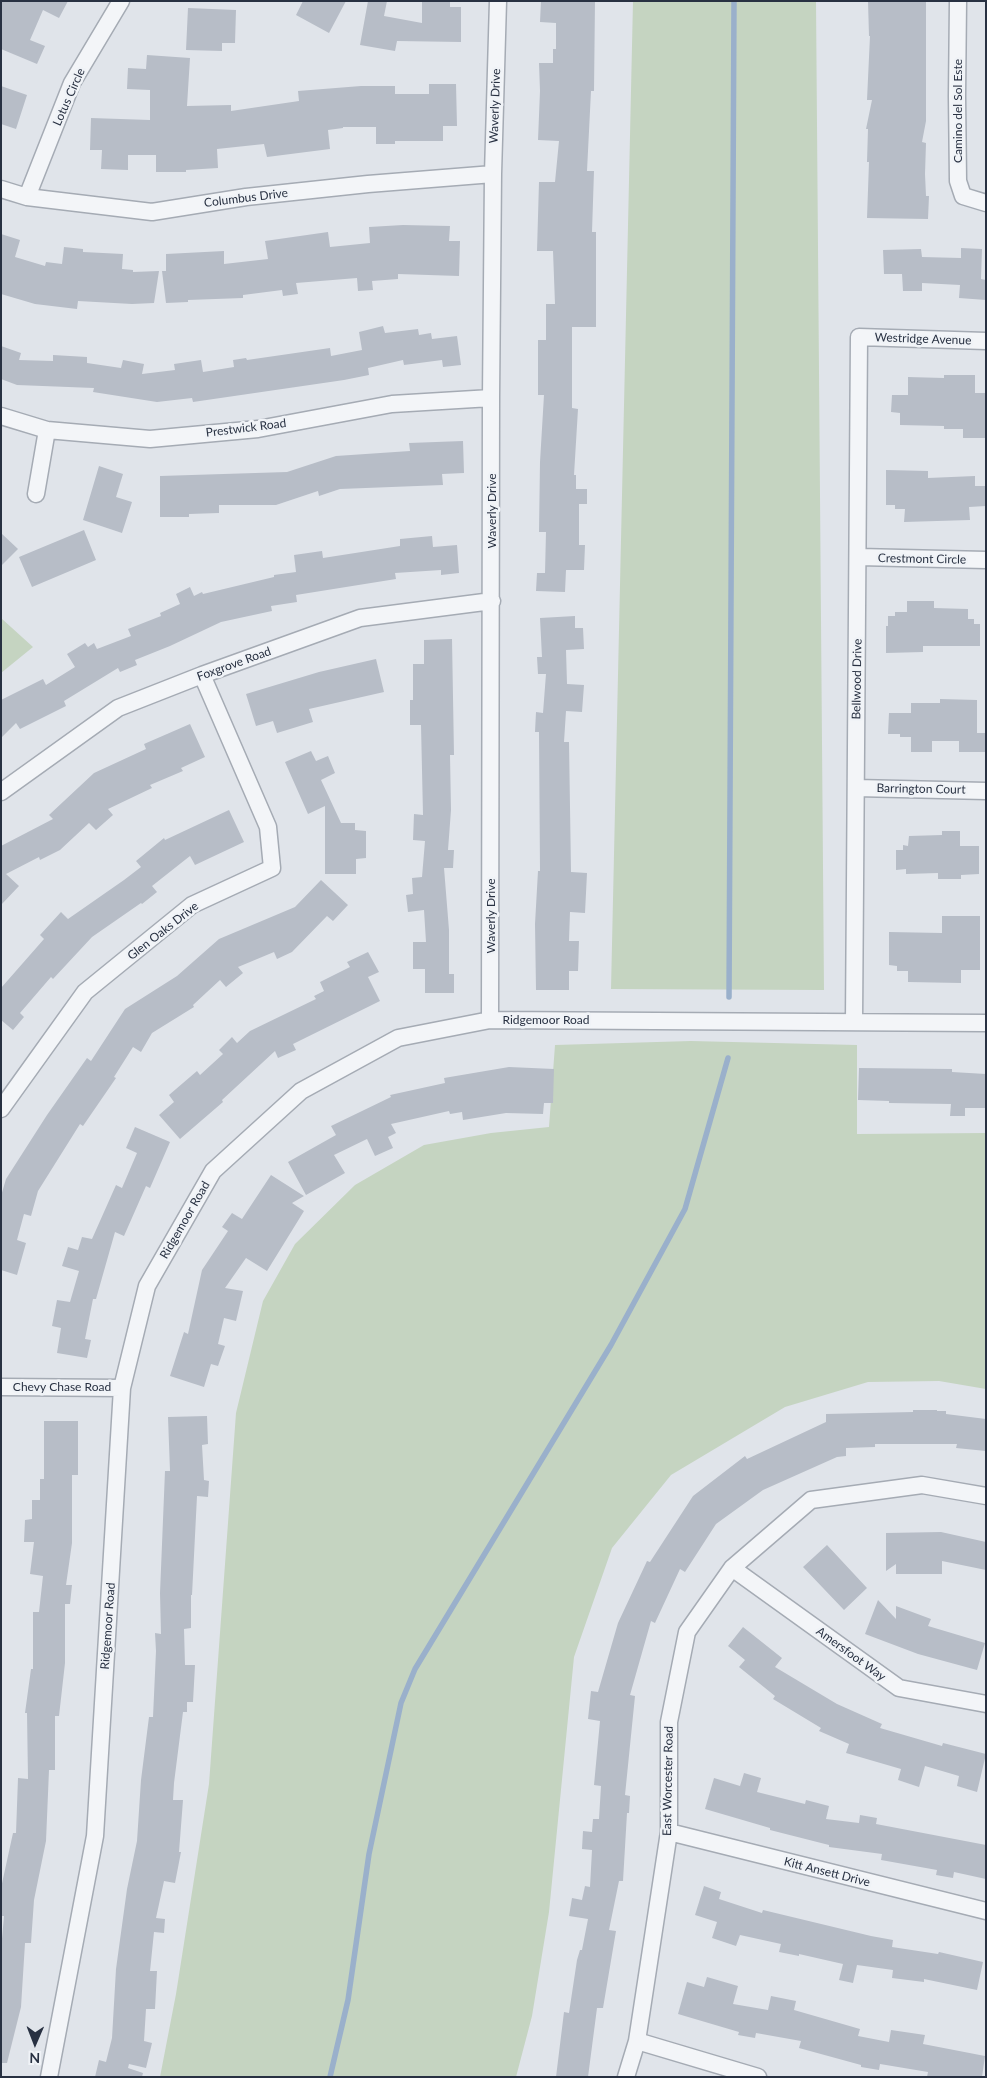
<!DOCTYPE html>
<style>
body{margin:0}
#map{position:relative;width:987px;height:2078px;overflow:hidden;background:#e0e4ea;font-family:Lato,sans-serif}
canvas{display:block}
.frame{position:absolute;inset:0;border:2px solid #283142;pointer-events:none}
.north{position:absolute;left:10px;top:2018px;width:50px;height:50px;-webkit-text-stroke:4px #f0f3f7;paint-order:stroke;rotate:181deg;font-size:14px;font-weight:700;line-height:20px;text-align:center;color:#283142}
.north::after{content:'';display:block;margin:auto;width:18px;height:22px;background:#283142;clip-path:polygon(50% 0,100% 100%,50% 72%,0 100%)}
</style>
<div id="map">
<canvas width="987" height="2078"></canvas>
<div class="frame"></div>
<div class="north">N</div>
</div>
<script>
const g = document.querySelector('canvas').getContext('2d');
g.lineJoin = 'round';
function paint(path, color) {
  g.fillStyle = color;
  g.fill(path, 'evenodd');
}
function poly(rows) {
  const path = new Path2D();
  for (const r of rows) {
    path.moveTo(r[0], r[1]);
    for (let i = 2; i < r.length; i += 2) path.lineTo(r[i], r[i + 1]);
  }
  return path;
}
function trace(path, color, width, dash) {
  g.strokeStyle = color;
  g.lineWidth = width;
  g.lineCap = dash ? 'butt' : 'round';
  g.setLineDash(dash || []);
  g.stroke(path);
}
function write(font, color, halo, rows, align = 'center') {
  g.font = font + ' Lato,sans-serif';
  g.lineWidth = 5;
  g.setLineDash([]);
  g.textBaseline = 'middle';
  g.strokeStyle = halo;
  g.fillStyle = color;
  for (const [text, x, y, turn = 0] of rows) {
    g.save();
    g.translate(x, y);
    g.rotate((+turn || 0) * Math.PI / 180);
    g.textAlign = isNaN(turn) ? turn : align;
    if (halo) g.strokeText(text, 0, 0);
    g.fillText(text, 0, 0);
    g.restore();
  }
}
const green = poly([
 [633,1,816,1,824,990,611,989],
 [1,618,33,647,1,673],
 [691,1041,857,1045,857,1134,986,1133,986,1389,939,1381,868,1382,785,1407,671,1475,612,1548,574,1657,549,1912,532,2016,516,2077,160,2077,176,1994,209,1784,236,1413,263,1301,295,1244,355,1185,424,1145,491,1133,549,1127,555,1045]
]);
const stream = poly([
 [729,997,734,1],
 [330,2077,348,2000,369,1854,401,1703,415,1669,611,1345,685,1209,728,1058]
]);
const building = poly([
 [1,1,68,1,59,18,43,10,30,40,45,46,37,64,1,49],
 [303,1,346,1,329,33,296,15],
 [368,1,387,1,384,16,422,23,422,1,450,1,450,7,461,7,461,42,397,41,395,51,360,45],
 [541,1,595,1,594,91,591,91,587,171,594,171,592,232,596,232,596,327,572,327,572,408,578,409,574,475,576,475,576,489,587,489,587,504,579,504,579,545,585,545,584,570,566,570,565,592,536,591,537,573,545,573,546,532,539,532,540,462,544,395,538,395,538,340,546,340,546,304,555,304,553,251,537,251,539,182,555,182,559,141,538,140,540,91,539,63,553,63,553,49,556,49,556,23,540,22],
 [868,1,926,1,926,121,922,142,926,143,925,174,926,196,929,196,928,219,867,218,869,162,867,162,868,129,866,129,872,100,867,100,870,36,869,36],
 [188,8,236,10,235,43,222,43,222,51,186,50],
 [147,55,190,58,187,106,231,105,231,111,299,101,298,91,361,86,395,86,395,94,429,94,429,84,456,84,457,126,443,126,443,141,395,141,395,144,376,144,376,127,343,127,343,128,328,130,330,149,267,157,264,144,217,149,218,168,186,170,186,172,156,172,156,155,128,155,128,170,101,169,102,150,90,150,91,118,150,120,150,90,127,89,128,68,146,69],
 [1,86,27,95,16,129,1,124],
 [403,225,450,226,449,241,460,241,459,276,398,274,398,279,372,281,373,290,358,291,357,278,296,283,298,294,283,296,282,290,243,295,243,298,188,300,188,302,166,303,162,271,166,271,166,254,224,251,224,264,268,259,265,241,328,232,330,247,370,243,369,227],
 [1,234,20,240,15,257,45,266,46,262,62,264,64,247,83,249,83,252,123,254,122,269,133,270,133,272,159,271,154,303,132,304,78,301,77,309,35,304,1,294],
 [961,248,982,249,981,279,986,280,986,300,959,298,960,285,922,283,922,291,903,291,902,274,884,274,883,250,921,249,922,257,961,258],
 [383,326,385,333,418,329,419,335,431,333,432,339,457,336,461,365,443,367,442,360,404,365,403,360,368,368,369,375,344,380,193,402,192,398,157,402,93,392,94,388,17,385,1,379,1,346,21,353,19,360,53,361,53,355,87,357,87,363,121,368,123,360,144,364,142,374,175,370,174,364,201,360,203,372,234,367,233,360,246,358,247,360,330,348,331,356,362,350,359,332],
 [944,375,975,375,975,393,985,393,986,438,963,438,963,429,944,429,944,426,900,425,900,413,891,412,892,395,908,395,908,377,944,378],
 [463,441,464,473,442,474,443,485,340,489,319,496,318,491,276,505,219,505,219,513,189,514,189,517,160,517,160,476,287,472,336,456,410,451,409,443],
 [99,466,123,474,116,497,132,502,122,533,83,520],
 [886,470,928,471,928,478,975,476,975,486,985,486,986,506,969,507,970,520,904,522,905,509,895,509,895,505,886,505],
 [84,530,96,560,32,587,19,557],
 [1,533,18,549,1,566],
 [432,536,433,547,457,545,459,573,441,575,441,570,395,573,396,579,296,595,297,602,271,606,272,611,221,622,170,646,135,660,137,665,120,672,118,668,64,701,66,706,20,729,16,723,1,738,1,700,43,679,46,685,75,667,67,654,85,643,88,647,94,643,97,649,131,636,128,629,161,616,160,613,180,604,176,594,190,587,194,596,202,592,203,594,274,577,274,575,296,572,294,555,322,551,323,558,400,546,400,539],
 [907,601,934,601,934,608,968,609,968,619,974,619,974,624,980,624,980,646,923,646,923,652,886,653,886,626,888,626,888,616,895,616,895,612,907,612],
 [575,616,575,628,583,628,584,649,566,650,567,684,584,685,582,712,566,711,564,742,569,742,571,872,587,873,585,913,570,912,569,941,579,941,578,971,569,971,569,990,536,990,535,924,538,871,540,871,539,732,535,732,536,712,543,713,546,674,538,674,537,657,542,657,540,618],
 [452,639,454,755,450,755,451,810,448,850,454,850,453,868,444,868,449,930,449,974,454,974,454,993,425,993,425,969,413,969,413,942,426,942,424,910,408,912,406,895,413,894,412,878,422,877,425,841,413,840,414,814,423,815,421,725,410,725,410,700,413,700,413,664,424,664,424,640],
 [376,659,384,692,309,709,313,722,277,733,273,721,256,726,246,694,319,672],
 [940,699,977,700,977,733,986,733,986,752,959,752,959,741,932,741,932,752,911,752,911,737,900,737,900,734,888,734,889,713,911,713,911,703,940,703],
 [190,724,205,757,181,768,183,771,150,785,152,788,108,809,113,815,96,830,89,823,60,850,40,860,39,857,6,874,19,886,1,905,1,846,53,819,49,815,94,773,146,749,144,744],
 [311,751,316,761,328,756,335,773,321,780,341,823,355,823,355,830,366,831,366,858,356,859,356,874,325,874,325,806,308,814,285,762],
 [229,810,244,842,195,865,190,856,152,886,157,892,142,904,141,903,92,937,53,979,51,977,20,1013,24,1017,13,1030,1,1020,1,988,44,939,40,935,61,912,68,919,124,880,141,867,136,861,164,838,165,840],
 [942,831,960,831,960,846,979,846,979,874,961,875,961,879,938,879,938,873,906,874,906,869,896,870,896,850,903,850,903,845,908,846,909,836,942,835],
 [321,880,348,905,333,921,327,916,292,952,277,959,274,952,238,967,243,973,226,987,220,980,193,1005,194,1007,152,1033,141,1052,133,1047,114,1077,116,1078,83,1126,80,1124,38,1191,31,1216,24,1214,17,1240,26,1243,17,1275,1,1270,1,1196,6,1179,47,1115,87,1058,91,1061,125,1009,177,976,219,939,295,907],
 [942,916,980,916,980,970,961,970,961,983,908,982,908,971,897,971,897,966,889,965,889,932,942,933],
 [368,952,379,972,368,977,380,1001,293,1044,296,1050,278,1058,275,1051,222,1100,223,1102,180,1139,159,1115,174,1102,169,1095,197,1071,200,1075,223,1054,219,1050,232,1037,237,1043,250,1031,316,999,314,996,324,991,320,982,350,967,347,962],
 [509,1067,554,1069,553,1103,544,1103,543,1114,506,1113,463,1120,462,1112,450,1114,449,1111,391,1124,396,1133,388,1137,393,1148,375,1156,367,1139,334,1155,345,1173,306,1195,288,1162,336,1135,331,1126,391,1097,390,1095,445,1083,444,1078],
 [859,1068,952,1069,952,1072,986,1074,986,1108,965,1108,965,1116,950,1116,951,1104,889,1103,889,1101,858,1100],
 [135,1127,170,1142,150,1188,146,1186,124,1236,115,1232,96,1299,93,1299,85,1339,91,1340,87,1358,57,1353,61,1328,52,1326,57,1300,70,1302,79,1271,62,1266,68,1247,78,1250,82,1237,92,1239,116,1185,122,1188,137,1153,126,1148],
 [271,1175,304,1196,292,1203,304,1211,267,1271,246,1258,225,1288,243,1291,236,1321,224,1318,218,1344,225,1346,218,1366,211,1364,204,1387,170,1376,184,1332,188,1334,202,1270,228,1231,222,1227,232,1213,242,1219],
 [913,1410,937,1410,937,1411,946,1411,946,1414,986,1419,986,1451,956,1448,957,1444,875,1444,875,1447,846,1448,846,1456,837,1457,763,1490,716,1524,685,1572,680,1569,655,1623,651,1621,630,1695,635,1696,625,1795,630,1796,629,1813,627,1813,623,1881,619,1881,609,1930,616,1931,603,2008,597,2008,588,2077,556,2077,564,2012,569,2013,577,1960,580,1950,582,1950,588,1919,569,1916,572,1898,582,1900,585,1886,590,1887,592,1850,582,1849,583,1831,592,1832,593,1819,599,1819,601,1786,594,1785,600,1721,588,1719,591,1691,598,1692,618,1623,647,1561,650,1562,693,1496,745,1456,747,1459,826,1422,826,1414,913,1412],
 [207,1416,208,1444,202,1445,204,1480,209,1481,208,1497,197,1496,192,1595,191,1595,191,1628,184,1629,185,1665,195,1665,193,1702,187,1702,187,1712,183,1712,174,1783,173,1800,183,1800,179,1852,181,1852,175,1883,164,1881,156,1918,165,1919,164,1933,154,1932,150,1971,157,1971,155,2009,146,2009,144,2041,152,2043,146,2068,129,2064,128,2068,143,2073,142,2077,95,2077,99,2060,106,2062,112,2038,116,1969,127,1889,137,1841,141,1780,149,1717,153,1717,156,1651,155,1633,161,1634,160,1593,165,1471,170,1471,168,1417],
 [44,1421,78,1421,78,1475,72,1475,72,1543,66,1585,72,1585,70,1604,65,1604,65,1663,59,1716,55,1716,55,1770,49,1770,46,1841,34,1900,31,1943,25,1943,21,2007,7,2063,1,2063,1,1950,4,1916,1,1916,1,1888,13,1833,16,1833,18,1778,28,1779,27,1713,25,1713,31,1669,33,1669,33,1612,39,1612,43,1576,30,1574,34,1542,24,1542,25,1520,32,1519,32,1500,40,1500,40,1479,44,1479],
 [941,1532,986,1542,986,1570,942,1561,942,1574,896,1574,896,1564,886,1571,886,1533],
 [827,1545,867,1588,844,1610,803,1567],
 [878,1600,896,1619,896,1606,931,1619,928,1626,985,1643,977,1670,918,1654,865,1634],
 [743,1627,782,1658,775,1667,837,1704,882,1724,880,1728,942,1746,943,1743,986,1754,977,1792,957,1786,959,1776,925,1766,919,1787,898,1780,901,1769,846,1753,849,1744,819,1731,821,1728,773,1699,775,1696,739,1667,745,1660,728,1646],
 [744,1773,761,1778,757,1792,805,1804,806,1800,829,1806,826,1819,859,1823,860,1815,877,1818,876,1824,986,1845,986,1879,954,1872,953,1878,936,1875,937,1870,881,1860,882,1854,829,1847,829,1845,770,1830,770,1828,705,1809,714,1778,740,1786],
 [704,1886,721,1892,719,1899,762,1913,763,1910,871,1936,893,1940,892,1947,938,1954,939,1952,983,1962,977,1990,924,1979,924,1982,892,1978,893,1970,857,1965,853,1983,839,1980,843,1964,799,1954,799,1956,779,1952,781,1944,740,1935,736,1946,712,1938,717,1922,695,1915],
 [707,1977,738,1986,733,2004,768,2010,771,1996,796,2001,794,2010,860,2029,858,2036,889,2042,891,2030,925,2035,923,2044,985,2056,982,2077,927,2077,928,2072,880,2064,879,2070,861,2067,861,2065,799,2048,801,2041,756,2033,755,2038,738,2035,739,2032,678,2014,687,1982,704,1987]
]);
const minor = poly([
 [958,1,957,96,958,181,963,196,986,203],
 [1,189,27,197,152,212,246,197,368,184,493,174],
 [27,197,72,83,121,1],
 [1,416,47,430,150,439,258,429,392,404,491,398],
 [36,494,47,430],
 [859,557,986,560],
 [856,788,986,791],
 [1,792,118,708,202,675,360,618,492,601],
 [490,1020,491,398,493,174,498,1],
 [854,1021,859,337,986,341],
 [1,1109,85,992,192,905,272,868,268,827,202,675],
 [1,1387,122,1388],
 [732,1568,899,1688,986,1704],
 [669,1832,986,1911],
 [637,2041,758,2077],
 [49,2077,95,1836,122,1388,147,1286,213,1171,301,1091,398,1038,490,1020,986,1023],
 [626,2077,637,2041,669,1832,669,1722,687,1632,732,1568,811,1500,922,1485,986,1496]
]);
const streetNames = [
 ["Lotus Circle",69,97,-66],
 ["Waverly Drive",495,106,-88],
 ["Camino del Sol Este",958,111,-90],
 ["Columbus Drive",246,198,-7],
 ["Westridge Avenue",923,339,2],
 ["Prestwick Road",246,428,-7],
 ["Waverly Drive",492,511,-90],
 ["Crestmont Circle",922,559,1],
 ["Foxgrove Road",234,664,-20],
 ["Bellwood Drive",857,679,-89],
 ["Barrington Court",921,789,1],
 ["Waverly Drive",491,916,-90],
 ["Glen Oaks Drive",163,931,-38],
 ["Ridgemoor Road",546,1020],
 ["Ridgemoor Road",185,1220,-60],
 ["Chevy Chase Road",62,1387],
 ["Ridgemoor Road",108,1626,-86],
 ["Amersfoot Way",851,1654,36],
 ["East Worcester Road",668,1781,-89],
 ["Kitt Ansett Drive",827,1872,14]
];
paint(green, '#c5d4c1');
trace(stream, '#9ab0cb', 5.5);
paint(building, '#b7bdc7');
trace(minor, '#a5abb4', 19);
trace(minor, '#f3f5f8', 16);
write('12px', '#283142', '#f0f3f7', streetNames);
</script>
